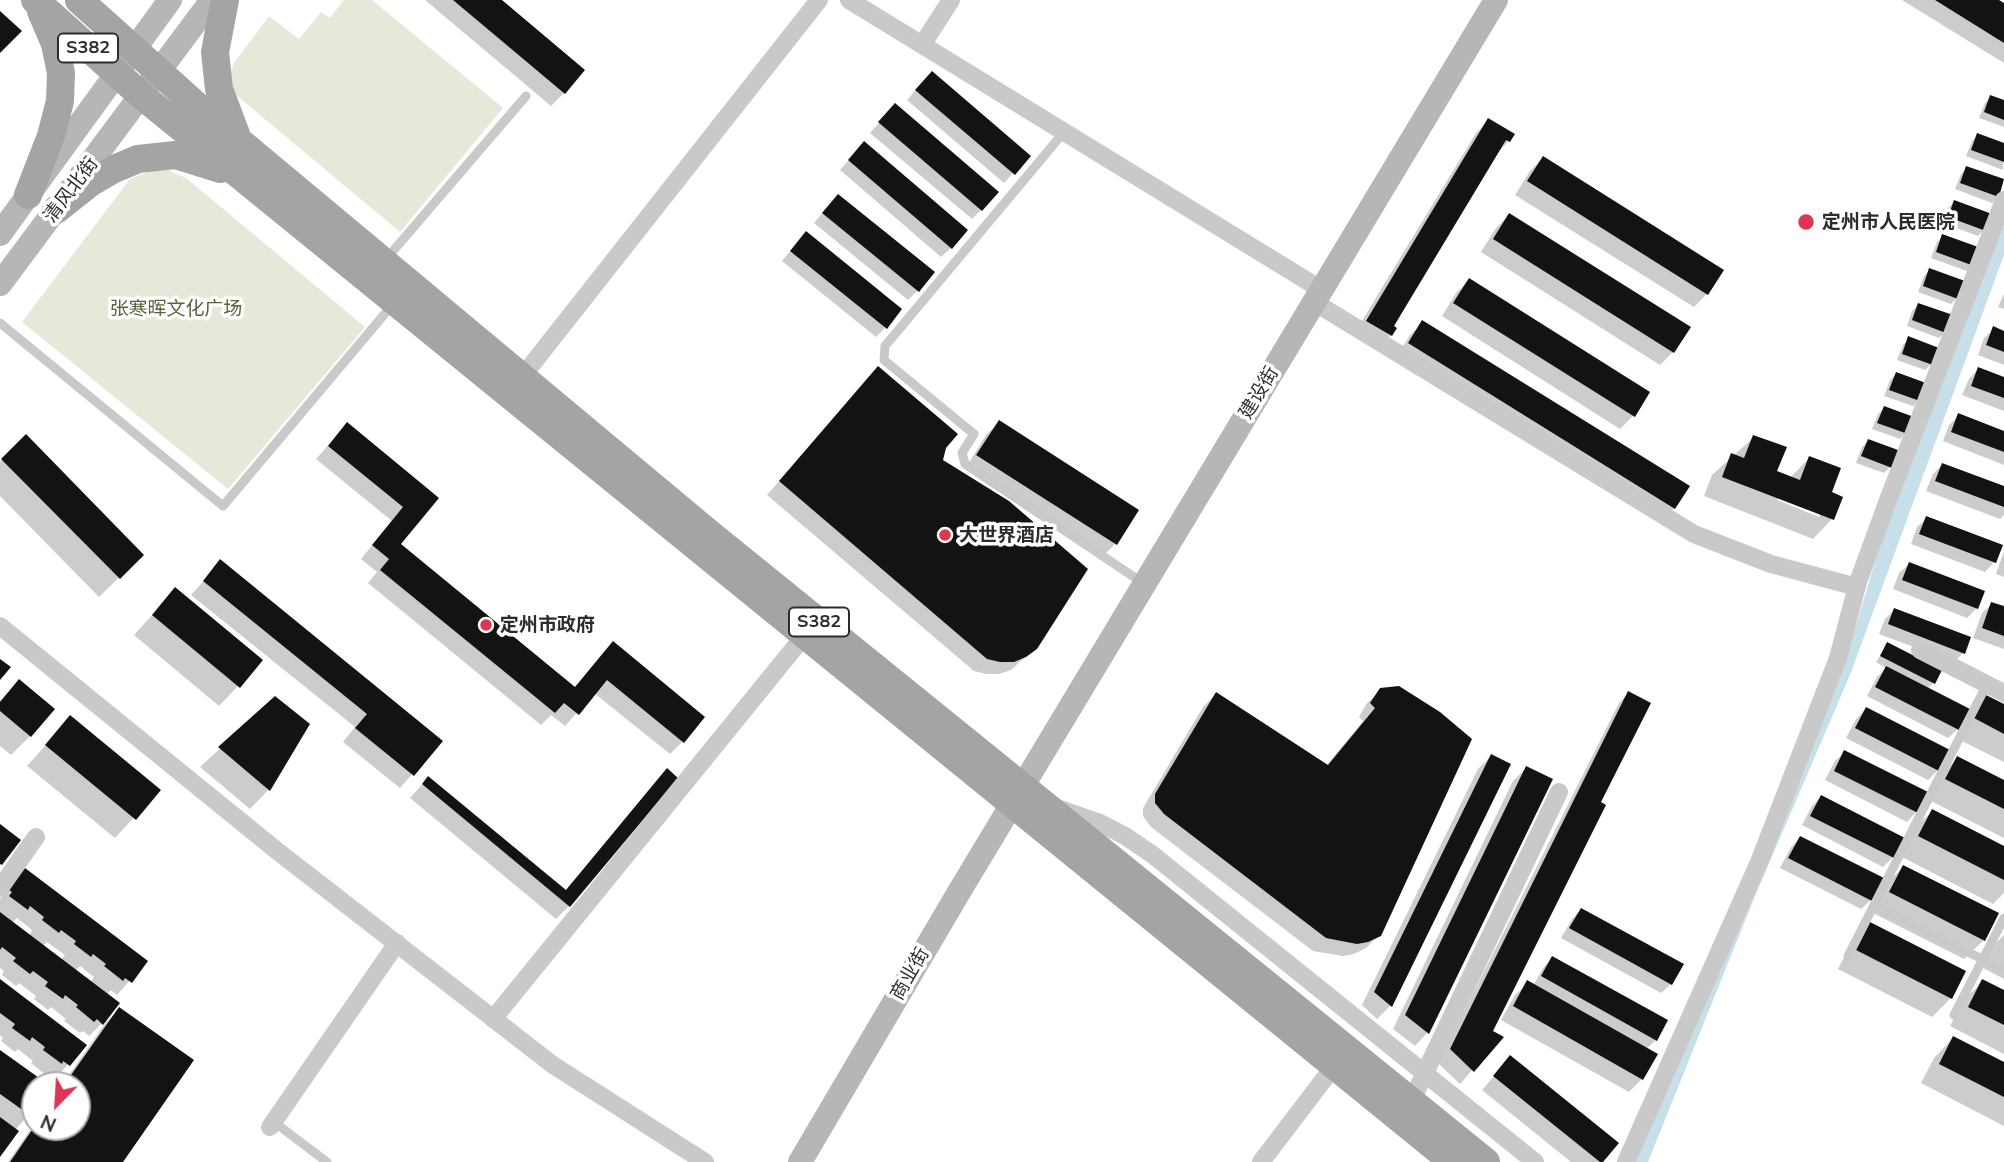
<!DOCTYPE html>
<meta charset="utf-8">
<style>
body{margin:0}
#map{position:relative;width:2004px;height:1162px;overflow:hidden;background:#fff;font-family:Mulish,sans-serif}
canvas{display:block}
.north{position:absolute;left:21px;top:1071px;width:70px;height:70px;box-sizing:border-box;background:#fff;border:2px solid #ababab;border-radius:50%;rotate:204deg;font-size:19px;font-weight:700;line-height:28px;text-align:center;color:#2c2c2c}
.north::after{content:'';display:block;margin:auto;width:24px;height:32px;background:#dd3552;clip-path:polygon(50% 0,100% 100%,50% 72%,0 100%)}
</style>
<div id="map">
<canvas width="2004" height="1162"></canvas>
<div class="north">N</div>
</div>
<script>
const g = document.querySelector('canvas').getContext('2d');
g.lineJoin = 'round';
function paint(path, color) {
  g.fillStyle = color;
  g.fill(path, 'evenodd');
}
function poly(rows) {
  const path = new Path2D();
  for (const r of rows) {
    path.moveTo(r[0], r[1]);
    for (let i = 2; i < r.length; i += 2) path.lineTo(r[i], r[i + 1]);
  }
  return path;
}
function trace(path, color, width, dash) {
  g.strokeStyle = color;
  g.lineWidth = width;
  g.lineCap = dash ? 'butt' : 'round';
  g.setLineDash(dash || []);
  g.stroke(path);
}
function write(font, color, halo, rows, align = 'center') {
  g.font = font + ' Mulish,"Noto Sans SC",sans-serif';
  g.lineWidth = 7;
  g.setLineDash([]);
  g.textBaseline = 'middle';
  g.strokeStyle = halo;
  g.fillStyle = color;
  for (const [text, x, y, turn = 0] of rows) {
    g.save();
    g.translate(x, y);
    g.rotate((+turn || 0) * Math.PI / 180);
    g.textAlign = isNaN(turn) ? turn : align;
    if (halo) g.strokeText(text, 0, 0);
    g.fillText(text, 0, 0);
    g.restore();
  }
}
const green = poly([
 [344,0,372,0,503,108,400,232,236,95,231,85,230,75,234,63,269,16,299,39,321,12,330,18],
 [155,169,166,169,186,178,365,327,228,489,22,322,130,179]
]);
const water = poly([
 [2004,225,2004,255,1850,675,1755,896,1648,1162,1633,1162,1849,649,1892,505]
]);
const shadow = poly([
 [425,0,499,0,564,93,551,106],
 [1902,0,1996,0,2004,5,2004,63],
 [922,83,1013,173,1004,183,907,100],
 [1991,97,2004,102,2004,127,1979,118,1985,103],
 [886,115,981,210,972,219,870,133],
 [1489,120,1509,141,1497,153,1392,327,1391,335,1378,348,1354,334,1476,133],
 [1978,135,2004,144,2003,170,1966,156,1972,141],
 [855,153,951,248,941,257,840,170],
 [1543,158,1707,294,1694,307,1515,195,1530,171],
 [1967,168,1998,196,1992,203,1955,189,1961,174],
 [1954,202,1984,230,1978,236,1943,223,1948,208],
 [829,205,918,290,908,300,814,223],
 [1509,215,1673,352,1660,365,1481,252,1496,228],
 [806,233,885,328,876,337,782,261],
 [1943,236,1973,265,1967,271,1931,258,1937,242],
 [1930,270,1957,298,1951,304,1918,292,1924,276],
 [1469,280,1648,392,1633,416,1620,429,1442,316,1456,293],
 [2004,294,2004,309,1998,307],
 [1918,305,1945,332,1939,338,1907,326,1912,311],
 [1423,323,1674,508,1661,521,1397,356,1410,335],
 [1994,329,2004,332,2004,365,1978,355,1984,338],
 [1909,339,1931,364,1925,370,1897,360,1903,345],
 [878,368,945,447,942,461,1035,648,1011,670,999,674,986,674,974,671,767,495],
 [1978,369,2004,379,2004,411,1962,395,1969,379],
 [1896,374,1919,400,1913,406,1884,396,1890,380],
 [1884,408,1906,433,1900,439,1872,429,1878,414],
 [1958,416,2004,433,2004,465,1943,441,1949,425],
 [999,422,1115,544,1102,557,965,469,986,435],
 [347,424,437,498,399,545,574,688,613,644,682,742,670,754,594,693,565,726,551,715,541,725,368,583,377,572,361,559,392,521,316,459],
 [26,437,142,555,99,597,0,496,0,462],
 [1754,437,1775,472,1790,478,1809,458,1830,493,1832,519,1813,539,1704,496,1712,475],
 [1780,497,1821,513,1819,517,1777,500],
 [1868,441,1890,467,1884,473,1856,463,1862,447],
 [1942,465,2004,488,2004,515,2000,519,1926,491,1933,474],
 [1927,518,1994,562,1985,572,1911,544,1917,527],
 [2004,551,2004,577,1996,574],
 [221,562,441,741,400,788,343,742,355,727,191,595],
 [1909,564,1977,608,1967,618,1893,589,1899,573],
 [175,590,238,686,219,706,134,635],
 [1992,604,2004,608,2004,649,1973,638,1982,613],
 [1894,610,1963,653,1954,662,1879,634,1885,619],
 [1887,645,1934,682,1927,689,1968,710,2004,706,2004,762,1956,738,1963,724,1948,738,1867,696,1877,677,1886,668,1876,662],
 [19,682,30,736,11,755,0,746,0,701],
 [1381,690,1379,935,1366,948,1354,954,1343,956,1313,951,1151,827,1143,816,1143,808,1203,707,1216,694,1326,766,1363,721,1359,717,1367,703],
 [1628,693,1600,801,1491,1032,1501,1037,1460,1084,1438,1063,1619,703],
 [275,698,269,789,250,809,200,767],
 [1866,709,1938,770,1928,780,1846,738,1856,719],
 [71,717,159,790,115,838,27,766],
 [1845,752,1926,793,1916,812,1907,822,1825,780,1835,761],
 [1491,756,1509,764,1390,1006,1377,1019,1362,1005,1478,769],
 [1957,758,2004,782,2004,838,1927,799,1938,778],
 [1526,768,1550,780,1427,1033,1415,1046,1393,1029,1513,781],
 [667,771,569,906,556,919,410,798,428,778,565,891],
 [1821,797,1893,857,1883,867,1802,825,1812,806],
 [1932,811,2004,848,2004,893,1993,904,1900,856,1913,830],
 [1800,838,1871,900,1861,909,1780,868,1791,847],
 [1903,867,1984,940,1964,959,1871,912,1884,886],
 [12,883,146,962,117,995,111,990,106,995,102,1023,89,1036,83,1031,80,1033,64,1021,66,1019,51,1007,48,1010,34,999,36,996,19,983,16,986,2,975,4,971,0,968,0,899],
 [17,918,32,930,29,936,12,923],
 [47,942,65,955,61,960,43,946],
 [80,966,94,977,90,983,75,971],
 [1581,910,1671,984,1661,993,1561,938,1572,919],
 [2004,935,2004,979,1983,968,1996,943],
 [1851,944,1951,998,1932,1017,1838,969],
 [1552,958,1656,1040,1646,1049,1642,1079,1629,1092,1501,1020,1515,995,1528,983,1533,986,1543,968],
 [0,981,85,1045,56,1078,50,1073,47,1076,31,1063,33,1061,18,1049,15,1052,1,1041,3,1038,0,1035],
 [1983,981,2004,992,2004,1054,1950,1026,1963,1001],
 [119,1010,121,1162,8,1162,35,1123,35,1127,77,1127,77,1085,62,1085,106,1022],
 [1953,1038,2004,1064,2004,1126,1921,1083,1934,1058],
 [0,1052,46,1085,35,1085,35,1108,15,1130,0,1154],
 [1510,1058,1601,1162,1571,1162,1482,1090]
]);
const building = poly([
 [453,0,502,0,585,70,565,94],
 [1935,0,1999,0,2004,3,2004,43],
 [0,11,22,31,0,53],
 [932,71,1031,156,1015,175,915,90],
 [1990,95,2004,100,2004,120,1984,112],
 [895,103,999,192,982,211,878,122],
 [1488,118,1515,134,1510,142,1506,140,1394,326,1397,328,1392,336,1366,321],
 [1977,133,2004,143,2004,162,1971,150],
 [864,141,968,230,952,249,848,160],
 [1543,156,1724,270,1708,295,1527,181],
 [1966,166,2004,179,1999,197,1960,183],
 [838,194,935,272,919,292,822,213],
 [1954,200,1992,214,1986,231,1948,217],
 [1509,213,1691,327,1674,353,1493,239],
 [806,231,902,309,887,329,790,251],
 [1942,234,1981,248,1974,266,1936,252],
 [1929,268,1965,281,1958,299,1923,286],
 [1469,278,1650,392,1635,417,1453,303],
 [1918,303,1953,315,1946,333,1912,320],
 [1422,320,1690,486,1675,509,1408,343],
 [1993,326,2004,331,2004,352,1986,345],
 [1908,336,1939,348,1933,365,1902,354],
 [878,366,958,434,946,448,943,460,1009,501,1088,569,1037,649,1026,657,1014,662,1000,662,987,659,779,481],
 [1978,367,2004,377,2004,398,1971,386],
 [1896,372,1926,383,1920,401,1889,390],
 [1884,406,1914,417,1908,434,1877,423],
 [1958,413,2004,431,2004,452,1951,432],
 [999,420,1139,510,1117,545,976,455],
 [347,422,439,498,401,544,575,687,613,641,705,717,684,743,607,680,579,715,564,703,555,713,380,570,389,559,372,545,403,507,328,446],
 [26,434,144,555,120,579,1,459],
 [1753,435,1787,447,1777,471,1800,480,1809,456,1841,468,1832,492,1843,497,1834,520,1722,477,1731,453,1744,458],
 [1868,439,1898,450,1892,468,1861,456],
 [1942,463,2004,486,2004,507,1935,481],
 [1926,516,2003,545,1996,563,1919,534],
 [220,559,443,741,414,776,355,728,367,714,203,581],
 [1909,562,1985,591,1978,609,1902,580],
 [175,587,263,660,240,688,152,615],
 [1991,602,2004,606,2004,636,1982,628],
 [1894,608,1971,637,1965,654,1888,624],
 [1887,642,1942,670,1935,684,1880,656],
 [0,659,11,667,0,680],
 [1886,666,1970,709,1959,730,1875,687],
 [19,679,55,709,31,737,0,711,0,702],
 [1399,686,1440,712,1472,739,1381,936,1368,942,1357,944,1326,938,1164,814,1155,803,1155,794,1216,692,1328,765,1375,708,1370,703,1380,688],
 [1628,691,1651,703,1601,802,1606,805,1493,1031,1504,1037,1474,1072,1450,1049],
 [1986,695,2004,704,2004,734,1974,718],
 [275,696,310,724,270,791,218,747],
 [1866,707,1950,750,1939,771,1855,728],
 [70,715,161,790,136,820,45,745],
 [1844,750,1928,792,1918,813,1834,771],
 [1491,754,1511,764,1392,1007,1374,992],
 [1957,756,2004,780,2004,809,1945,779],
 [1526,766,1553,779,1429,1034,1405,1015],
 [667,768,678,778,570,907,422,784,428,776,566,890],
 [1821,795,1905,838,1894,858,1810,816],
 [1932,809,2004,846,2004,880,1918,836],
 [0,824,21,840,2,865,0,864],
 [1800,836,1884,878,1872,901,1788,858],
 [1903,865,1999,913,1985,941,1889,892],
 [25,868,148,961,132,983,125,978,123,981,104,966,106,964,93,954,91,957,74,944,76,941,61,930,59,933,42,920,44,917,30,906,28,910,9,896,12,892,8,889],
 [1581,908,1684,964,1672,985,1569,928],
 [0,912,120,1003,103,1025,97,1019,94,1022,76,1007,78,1005,65,995,63,999,45,986,48,982,33,971,30,974,13,961,16,958,2,947,0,950],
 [1870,922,1966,971,1952,999,1856,950],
 [1552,956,1668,1020,1657,1041,1541,976],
 [0,979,87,1045,70,1066,63,1061,62,1064,43,1050,45,1047,32,1037,30,1041,12,1028,15,1024,0,1013],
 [1982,979,2004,990,2004,1025,1968,1007],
 [1527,980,1658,1054,1643,1080,1513,1006],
 [119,1007,194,1060,123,1162,10,1162,34,1127,77,1127,77,1085,64,1085],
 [1953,1036,2004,1062,2004,1097,1939,1064],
 [0,1050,49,1085,35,1085,35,1111,31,1116,0,1094],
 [1510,1055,1619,1143,1603,1162,1600,1162,1493,1076],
 [0,1117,19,1131,0,1157]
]);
const lane = poly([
 [1064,132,885,346,884,360,974,434,962,453,965,464,1143,583],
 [387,258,526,96],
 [0,323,223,506,393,304],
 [1874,905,2004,970],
 [1848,956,1987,684],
 [1954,1015,2004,918],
 [274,1122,327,1162]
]);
const street = poly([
 [849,0,1322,290],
 [922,45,951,0],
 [1314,302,1694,534,1771,564,1857,587],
 [522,377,819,0],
 [0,626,276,850,553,1065,705,1162],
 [1920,650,2004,693],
 [1060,809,1100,823,1125,836,1153,855,1535,1162],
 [0,888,36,837],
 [493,1019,804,636],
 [1411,1102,1559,792],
 [270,1127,397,943],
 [1261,1162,1334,1066],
 [1626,1162,1759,862,1838,658,1858,582,1888,500,2004,200]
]);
const secondary = poly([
 [0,234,170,0],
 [0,284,212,0],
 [800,1162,959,892,1496,0]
]);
const primary = poly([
 [35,0,142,96,1453,1162],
 [79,0,197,106,710,534,1486,1162],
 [225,0,215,52,219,89,237,137],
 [28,195,51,136,60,101,61,73,55,44,41,11],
 [56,210,90,183,114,169,138,159,175,155,220,169]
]);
const markers = [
 [1806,222,9,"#dd3552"],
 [945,535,7,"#dd3552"],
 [486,625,7,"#dd3552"]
];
const shields = [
 [88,48,60],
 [819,622,60]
];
const shieldNames = [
 ["S382",88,48],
 ["S382",819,622]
];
const streetNames = [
 ["清风北街",71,190,-53],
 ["建设街",1259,393,-59],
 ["商业街",910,974,-60]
];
const poiNames = [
 ["定州市人民医院",1822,222],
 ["大世界酒店",959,535],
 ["定州市政府",500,625]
];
const parkNames = [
 ["张寒晖文化广场",176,309]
];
paint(green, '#e4e9da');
paint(water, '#c7dfe9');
paint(shadow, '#0003');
paint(building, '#131313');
trace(lane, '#c9c9c9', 9);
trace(street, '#c9c9c9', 18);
trace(secondary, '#b6b6b6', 24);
trace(primary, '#a4a4a4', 28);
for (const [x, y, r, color] of markers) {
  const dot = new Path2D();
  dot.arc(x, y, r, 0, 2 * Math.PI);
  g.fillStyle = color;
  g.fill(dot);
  trace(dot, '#fff', 2.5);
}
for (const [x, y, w] of shields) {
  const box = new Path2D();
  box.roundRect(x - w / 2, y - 14.5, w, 29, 5);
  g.fillStyle = '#fff';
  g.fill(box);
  trace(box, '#2c2c2c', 2);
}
write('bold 18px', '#2c2c2c', null, shieldNames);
write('19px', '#2c2c2c', '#fff', streetNames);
write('bold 19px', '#2c2c2c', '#fff', poiNames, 'left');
write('19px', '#54653c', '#fff', parkNames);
</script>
